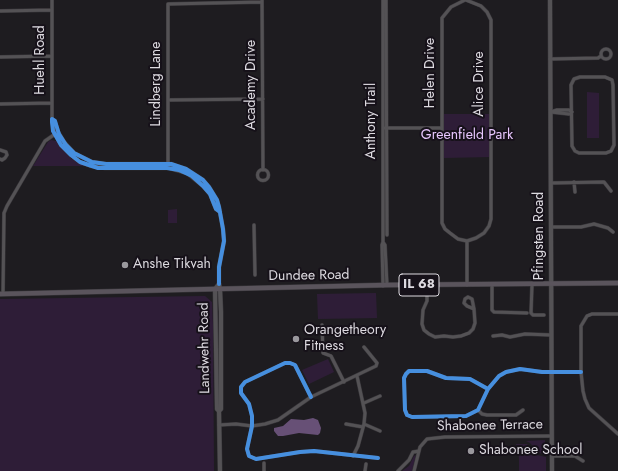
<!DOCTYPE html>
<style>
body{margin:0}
canvas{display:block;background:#1e1c20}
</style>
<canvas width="618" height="471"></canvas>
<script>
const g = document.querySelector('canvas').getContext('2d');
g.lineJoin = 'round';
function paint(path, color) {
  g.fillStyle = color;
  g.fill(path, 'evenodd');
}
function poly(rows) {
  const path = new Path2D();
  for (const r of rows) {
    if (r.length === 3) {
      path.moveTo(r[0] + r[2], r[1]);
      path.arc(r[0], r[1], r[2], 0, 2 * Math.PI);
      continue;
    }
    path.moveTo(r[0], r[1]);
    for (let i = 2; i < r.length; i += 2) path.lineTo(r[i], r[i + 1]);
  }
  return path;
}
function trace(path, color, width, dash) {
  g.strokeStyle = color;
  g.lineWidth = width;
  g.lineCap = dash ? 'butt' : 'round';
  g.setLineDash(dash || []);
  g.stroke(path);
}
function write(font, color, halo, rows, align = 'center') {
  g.font = font + ' Jost,sans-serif';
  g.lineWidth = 4;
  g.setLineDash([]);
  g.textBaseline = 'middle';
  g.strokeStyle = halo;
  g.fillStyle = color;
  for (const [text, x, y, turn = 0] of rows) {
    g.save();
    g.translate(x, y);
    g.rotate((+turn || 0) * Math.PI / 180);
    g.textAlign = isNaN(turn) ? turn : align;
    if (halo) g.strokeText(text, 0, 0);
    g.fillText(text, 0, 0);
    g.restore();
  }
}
const green = poly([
 [587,92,599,93,599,138,587,138],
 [444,114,490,114,490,157,444,158],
 [51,140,56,141,72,159,81,164,84,166,33,166,48,142],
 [177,209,177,223,168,223,168,210],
 [376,293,377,318,318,319,317,294],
 [205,296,212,302,213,326,214,471,0,471,0,299],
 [328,359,334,372,309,384,302,370],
 [545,440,545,454,539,453,530,443,526,441],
 [516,444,527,444,537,455,546,457,546,471,516,471,519,471,519,459,518,445,516,445],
 [416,455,412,471,402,471,409,466,414,456]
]);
const water = poly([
 [313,418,318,420,321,428,320,433,318,435,299,433,283,436,278,436,274,431,274,428,283,426,291,419,304,420]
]);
const minor = poly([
 [52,0,52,119],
 [262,0,263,170],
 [383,0,383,242],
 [386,0,387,235],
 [465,0,451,7,442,18,442,223,445,229,450,233,458,239,467,241],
 [466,0,481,6,487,12,491,20,491,219,489,226,484,233,476,238,467,241],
 [0,11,52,10],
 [606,54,5],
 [0,57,52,56],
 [550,59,598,58,601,56],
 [580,77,605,77,612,80,613,85,614,145,611,151,606,153,579,153,575,151,572,146,571,85,574,79,580,77],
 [168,100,263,99],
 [0,104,52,103],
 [557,110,569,110,572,112,569,114,551,112,557,110],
 [385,128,442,128],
 [0,150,6,152,7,155,5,158,2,160,0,159],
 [168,164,168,4,262,2],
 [263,175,5.5],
 [574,182,575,192],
 [551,183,604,182,611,191],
 [254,225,255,275],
 [551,227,581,227,594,224,608,228,613,232],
 [467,241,467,285],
 [427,285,427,301,423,310,422,324,424,330,429,334,435,337,444,336,453,337,461,336,469,333,473,329,475,323,474,309,472,299,468,297,465,299,464,303,467,306,474,309],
 [492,285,492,310,494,312,527,313],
 [532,285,531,313,533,315,544,315],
 [383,286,382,245,383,242,385,245,387,285],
 [3,294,4,213,7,206,45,141,58,132,55,121,52,119,52,122,55,134],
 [618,314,592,314,587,316,581,326,581,372,583,391,585,399,589,408,618,434],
 [322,325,323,353,331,356,344,382],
 [493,336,502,335,510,337,525,334,551,335],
 [488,389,470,379,446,378,427,371,409,371,406,374,404,378,405,410,407,415,412,417,466,416,478,410,488,389,499,376,506,372,520,369,542,372,581,372],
 [311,397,295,365,290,363,285,363,245,382,241,387,241,393,249,404,252,416,252,426,247,449,249,456,256,459,300,452,314,451,378,458],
 [364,403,380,396],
 [478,410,482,414,487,415,516,415,523,410],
 [346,424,363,427],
 [364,424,380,431],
 [219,425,236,424,252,426,265,424,278,420,311,397,376,366,377,363,364,347],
 [353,456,358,446,364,424,365,413,357,376],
 [552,456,575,456,583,461],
 [264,463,264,471],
 [365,471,366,464],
 [398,471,409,460,413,452,419,451],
 [414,471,420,447,427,439,445,437,551,436]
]);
const tertiary = poly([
 [58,132,64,142,74,153,92,162,106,164,171,164,186,169,203,180,209,187,217,200,219,207,223,229,224,241,219,267,219,284],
 [55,134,61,145,71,155,80,162,91,166,105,168,169,168,187,173,203,186,210,194,216,209,220,212]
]);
const secondary = poly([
 [550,0,552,471],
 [219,284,220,289,221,312,221,409,219,411,217,409,215,289,219,284],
 [219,411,220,471]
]);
const primary = poly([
 [0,294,387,285,618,283]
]);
const cycleway = poly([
 [219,284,219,267,224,241,223,229,219,207,217,200,209,187,203,180,186,169,171,164,106,164,92,162,74,153,66,145,59,134,55,121,52,119,52,122,53,131,61,145,71,155,80,162,98,168,167,168,179,170,192,176,203,186,210,194,216,209,220,212],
 [488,389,470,379,446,378,427,371,409,371,406,374,404,378,405,410,407,415,412,417,466,416,478,410,488,389,499,376,506,372,520,369,542,372,581,372],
 [311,397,295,365,290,363,285,363,245,382,241,387,241,393,249,404,252,416,252,426,247,449,249,456,256,459,300,452,314,451,378,458]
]);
const markers = [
 [125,265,4,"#9a989d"],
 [296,339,4,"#9a989d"],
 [471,451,4,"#9a989d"]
];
const shields = [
 [419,285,40]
];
const shieldNames = [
 ["IL 68",419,285]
];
const streetNames = [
 ["Huehl Road",41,60,-90],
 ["Helen Drive",431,73,-90],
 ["Lindberg Lane",157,84,-90],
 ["Alice Drive",480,84,-90],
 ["Academy Drive",252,85,-90],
 ["Anthony Trail",372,121,-90],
 ["Pfingsten Road",540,236,-90],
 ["Dundee Road",309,276,-1],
 ["Landwehr Road",205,348,-91],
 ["Shabonee Terrace",490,426,-1]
];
const parkNames = [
 ["Greenfield Park",467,136]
];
const poiNames = [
 ["Anshe Tikvah",133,265],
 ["Orangetheory",304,331],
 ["Fitness",304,347],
 ["Shabonee School",479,451]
];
paint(green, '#2e1d37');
paint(water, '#675076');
trace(minor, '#3b393d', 4);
trace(tertiary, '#3b393d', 4.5);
trace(secondary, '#3b393d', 5);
trace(primary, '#3b393d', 5.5);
trace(minor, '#545255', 3);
trace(tertiary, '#545255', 3.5);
trace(secondary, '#545255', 4);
trace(primary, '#5a545c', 4.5);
trace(cycleway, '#468fdf', 4);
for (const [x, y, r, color] of markers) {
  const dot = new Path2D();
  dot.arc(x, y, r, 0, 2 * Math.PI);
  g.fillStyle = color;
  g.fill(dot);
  trace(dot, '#161119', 1.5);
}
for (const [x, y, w] of shields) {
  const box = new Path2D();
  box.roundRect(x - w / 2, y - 11, w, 22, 3);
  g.fillStyle = '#161119';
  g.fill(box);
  trace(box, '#dddae0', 1);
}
write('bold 13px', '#dddae0', null, shieldNames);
write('14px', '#dddae0', '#161119', streetNames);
write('14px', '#e7c6fd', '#161119', parkNames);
write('14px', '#dddae0', '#161119', poiNames, 'left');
</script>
